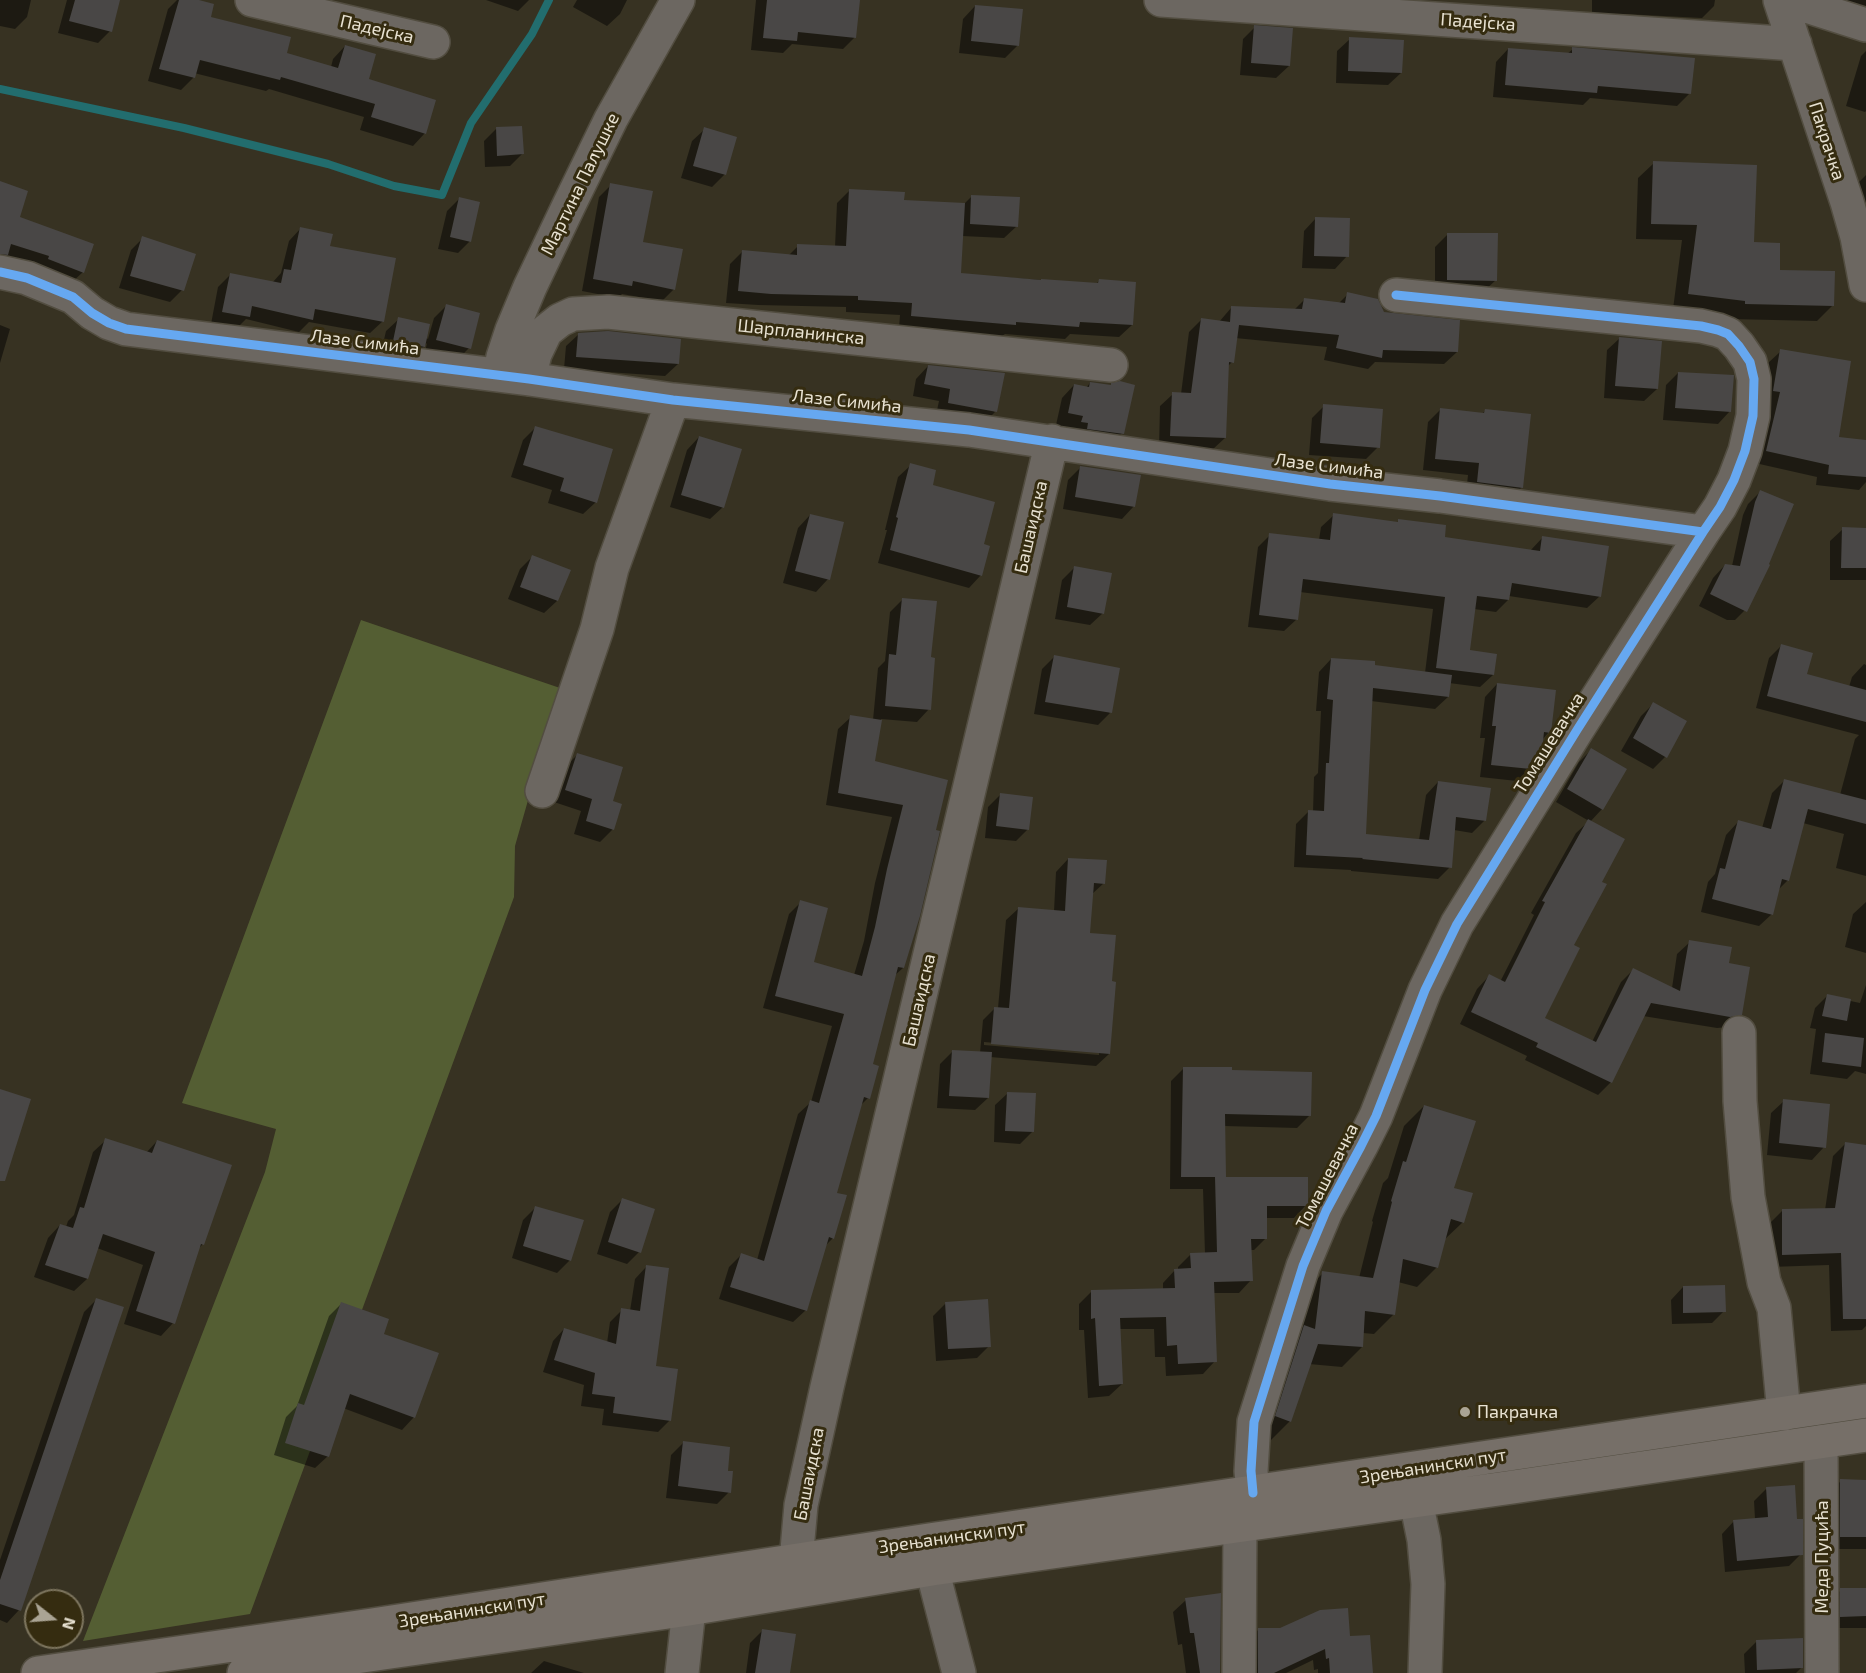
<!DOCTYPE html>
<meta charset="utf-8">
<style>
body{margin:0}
#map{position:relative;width:1866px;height:1673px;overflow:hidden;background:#373222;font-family:"Exo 2",sans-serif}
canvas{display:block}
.north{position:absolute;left:24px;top:1589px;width:60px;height:60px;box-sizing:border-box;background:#352c10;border:2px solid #7d755e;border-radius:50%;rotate:107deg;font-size:16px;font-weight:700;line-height:24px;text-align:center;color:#e8e2d2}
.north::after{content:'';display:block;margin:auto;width:21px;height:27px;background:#aaa494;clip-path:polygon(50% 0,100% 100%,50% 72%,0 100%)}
</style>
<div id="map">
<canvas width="1866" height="1673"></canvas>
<div class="north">N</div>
</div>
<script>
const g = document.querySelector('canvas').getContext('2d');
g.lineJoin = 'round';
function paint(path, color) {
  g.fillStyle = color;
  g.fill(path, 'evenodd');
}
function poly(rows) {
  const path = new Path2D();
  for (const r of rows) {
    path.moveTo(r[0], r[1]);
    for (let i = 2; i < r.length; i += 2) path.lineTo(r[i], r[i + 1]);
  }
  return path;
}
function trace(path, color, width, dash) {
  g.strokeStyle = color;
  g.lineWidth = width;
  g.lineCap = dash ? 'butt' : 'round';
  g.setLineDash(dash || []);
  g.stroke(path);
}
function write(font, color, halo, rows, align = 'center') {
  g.font = font + ' "Exo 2",sans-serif';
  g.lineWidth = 6;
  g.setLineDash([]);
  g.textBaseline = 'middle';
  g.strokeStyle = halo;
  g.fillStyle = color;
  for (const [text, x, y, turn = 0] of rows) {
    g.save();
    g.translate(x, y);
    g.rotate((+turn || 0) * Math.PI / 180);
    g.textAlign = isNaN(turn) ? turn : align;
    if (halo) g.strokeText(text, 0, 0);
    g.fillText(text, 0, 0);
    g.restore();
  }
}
const green = poly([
 [361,620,560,688,515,846,514,897,250,1614,83,1641,265,1172,276,1129,182,1103]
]);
const shadow = poly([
 [0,0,31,0,27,17,15,29,0,26],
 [67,0,118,0,110,31,98,43,58,33],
 [177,0,192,0,209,18,285,54,331,67,333,59,345,46,367,80,425,133,413,146,360,130,364,117,269,89,266,91,194,73,193,78,181,90,148,81,168,9],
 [486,0,529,0,518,11],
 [577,0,627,0,620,14,607,26,573,7],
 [756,0,840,0,855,37,843,49,792,44,783,53,751,50],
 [1592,0,1715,0,1714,6,1702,18,1624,14,1621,17,1592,17],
 [1842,0,1866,0,1866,20],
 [975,6,1018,45,1005,58,959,53,963,19],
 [1255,27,1289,66,1276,78,1240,75,1243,39],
 [1350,39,1401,73,1388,85,1336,83,1337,51],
 [1508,49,1567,54,1573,49,1689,94,1677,106,1590,98,1583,105,1493,97,1496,62],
 [1866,51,1866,111,1865,112,1846,106,1861,56],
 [496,129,522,154,510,166,485,167,484,141],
 [705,129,725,174,712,187,681,178,692,141],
 [1654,163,1753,244,1778,272,1833,305,1817,321,1730,319,1730,317,1673,309,1682,240,1636,239,1638,178],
 [1866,175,1866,210,1856,185],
 [0,183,18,218,83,272,70,284,38,268,0,256],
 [611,185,642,243,674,289,662,301,622,294,618,298,582,291,599,197],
 [850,190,903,201,963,205,972,196,1017,226,1004,238,962,236,959,274,1096,284,1099,281,1132,325,1119,337,1070,334,1065,339,1005,334,1002,336,899,328,900,315,846,312,846,307,758,305,726,303,730,264,742,252,788,256,798,246,835,247,837,203],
 [459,199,470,241,458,253,438,249,447,211],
 [1316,218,1347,256,1335,269,1302,268,1304,231],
 [301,228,328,248,383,321,370,333,309,322,299,332,246,319,236,329,211,324,218,287,231,274,272,283,281,273,289,241],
 [1448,234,1496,280,1483,292,1435,292,1435,247],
 [143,238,182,290,170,302,119,288,131,250],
 [1348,294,1457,352,1444,364,1375,362,1368,369,1324,360,1327,347,1235,338,1232,362,1227,367,1225,438,1212,450,1159,448,1160,406,1173,394,1181,394,1189,332,1201,320,1219,322,1231,308,1294,310,1304,300,1338,304],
 [446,306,469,348,457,360,425,352,427,343,411,359,381,353,386,331,399,319,428,339,434,318],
 [0,325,10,329,0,363],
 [579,334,678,364,665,376,564,369,566,346],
 [1620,338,1657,389,1644,401,1604,398,1607,350],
 [1781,351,1837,439,1866,441,1866,482,1859,490,1816,485,1817,477,1755,463,1768,363],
 [928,366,995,412,983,424,936,415,939,401,913,396,916,379],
 [1678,373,1730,411,1718,424,1663,420,1666,385],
 [1090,383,1122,433,1110,446,1070,434,1071,428,1056,425,1062,398,1074,385,1086,388],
 [1324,406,1378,447,1366,459,1309,455,1312,418],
 [1440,410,1482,414,1485,411,1521,488,1509,500,1466,494,1468,475,1423,470,1428,422],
 [536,427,596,502,583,514,548,503,552,490,511,477,523,440],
 [699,437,723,507,710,519,670,507,687,450],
 [911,465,982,545,981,575,969,588,878,563,887,530,885,530,898,477],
 [1081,467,1134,506,1122,519,1063,509,1068,480],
 [1760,492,1748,607,1735,620,1727,620,1699,606,1713,578,1725,565,1732,566,1743,515,1748,504],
 [810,515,828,579,816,592,783,583,798,528],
 [1334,515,1396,523,1399,521,1443,538,1530,551,1543,537,1600,596,1587,608,1509,596,1508,600,1496,612,1474,609,1469,651,1493,675,1480,687,1449,683,1448,697,1435,709,1371,701,1364,836,1419,840,1426,795,1438,782,1485,820,1472,833,1454,830,1450,867,1438,879,1351,871,1351,870,1294,867,1296,824,1309,811,1313,812,1314,777,1318,773,1321,711,1316,711,1319,672,1331,659,1425,673,1433,609,1300,592,1297,619,1284,631,1248,627,1258,547,1270,535,1319,540,1321,527],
 [1843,529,1866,529,1866,580,1830,580,1830,541],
 [532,557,557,601,544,613,508,599,520,569],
 [1075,567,1103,613,1090,625,1055,619,1062,580],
 [903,599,929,659,929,709,917,722,881,719,873,762,947,781,903,968,894,976,871,1065,868,1098,860,1106,836,1194,833,1238,824,1247,806,1310,793,1322,719,1299,729,1267,741,1255,757,1260,798,1114,811,1102,832,1026,763,1008,789,914,801,902,812,963,854,975,864,941,875,883,892,817,826,805,838,729,851,717,873,720,878,668,885,661,890,612],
 [1781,646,1805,675,1849,687,1852,677,1864,664,1866,665,1866,876,1836,868,1844,834,1803,823,1788,880,1777,891,1772,914,1759,926,1701,912,1708,882,1715,874,1726,835,1738,822,1762,828,1772,793,1784,781,1840,795,1855,739,1859,735,1756,708,1769,658],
 [1054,657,1110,713,1098,725,1034,714,1042,669],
 [1497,684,1549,732,1542,740,1530,768,1517,781,1480,777,1485,738,1480,738,1485,697],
 [1653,704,1665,757,1653,769,1621,751,1641,716],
 [1591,750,1602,809,1590,822,1600,883,1572,946,1543,1019,1592,1042,1621,982,1633,970,1672,988,1677,954,1690,942,1741,1014,1728,1027,1717,1028,1643,1016,1611,1082,1598,1095,1525,1060,1527,1056,1460,1024,1477,989,1489,976,1500,982,1534,915,1531,913,1576,833,1589,821,1556,802,1579,762],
 [578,754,611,802,620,805,612,830,600,842,574,834,581,811,554,802,565,767],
 [1001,794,1028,829,1016,841,985,838,988,807],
 [1068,859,1104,883,1091,895,1088,934,1110,983,1109,1054,1096,1066,990,1057,988,1098,975,1110,937,1108,940,1064,952,1052,980,1053,983,1020,995,1008,998,1008,1006,920,1019,908,1054,911,1056,872],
 [984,1042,1099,1052,1099,1055,984,1045],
 [1866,902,1866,953,1845,947,1853,914],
 [1866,985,1866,1074,1855,1071,1847,1079,1810,1074,1816,1029,1810,1028,1815,1008,1827,996,1860,1003],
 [1183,1069,1231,1072,1310,1115,1297,1128,1224,1126,1224,1178,1306,1205,1294,1218,1266,1218,1266,1238,1254,1250,1250,1250,1251,1280,1239,1293,1213,1293,1215,1361,1203,1374,1166,1376,1165,1357,1155,1357,1154,1329,1119,1329,1122,1384,1109,1396,1088,1398,1084,1330,1079,1330,1079,1304,1091,1292,1163,1290,1163,1283,1175,1270,1178,1270,1178,1267,1191,1254,1205,1254,1203,1189,1170,1189,1171,1081],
 [1008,1093,1033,1131,1020,1144,994,1142,995,1105],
 [1784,1101,1824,1147,1812,1160,1767,1155,1771,1113],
 [1424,1106,1463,1222,1443,1241,1437,1267,1417,1287,1398,1282,1394,1314,1374,1334,1363,1333,1362,1347,1342,1367,1309,1364,1290,1421,1270,1441,1256,1436,1303,1293,1323,1273,1359,1278,1373,1222,1372,1221,1383,1183,1388,1178,1404,1126],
 [106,1140,146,1153,157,1141,230,1166,202,1245,197,1250,173,1323,161,1336,124,1324,143,1265,97,1248,87,1279,74,1291,34,1277,48,1238,60,1225,66,1227,68,1221,74,1215,93,1152],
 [1845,1144,1866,1147,1866,1326,1862,1330,1831,1331,1829,1265,1770,1267,1770,1223,1782,1211,1825,1210,1833,1156],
 [622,1200,639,1252,627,1264,597,1254,610,1212],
 [536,1207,570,1260,557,1273,512,1258,523,1220],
 [646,1267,655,1367,670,1420,658,1432,602,1425,604,1409,581,1406,584,1385,543,1372,553,1341,564,1329,607,1343,610,1322,622,1310,630,1311,635,1279],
 [1683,1287,1724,1311,1712,1323,1672,1324,1671,1300],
 [97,1299,19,1610,7,1623,0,1620,0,1560,84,1312],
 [946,1303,989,1346,977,1358,936,1361,933,1316],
 [341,1304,383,1334,414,1417,402,1430,343,1408,328,1456,315,1468,274,1455,286,1417,297,1406,329,1316],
 [683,1443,729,1492,717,1504,666,1498,671,1455],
 [1841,1481,1866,1481,1866,1549,1828,1549,1828,1493],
 [1766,1489,1801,1554,1789,1566,1725,1572,1722,1534,1734,1521,1755,1519,1754,1501],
 [1841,1590,1866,1590,1866,1628,1829,1628,1829,1602],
 [1186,1600,1219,1673,1186,1673,1182,1644,1178,1645,1173,1612],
 [1259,1629,1349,1638,1371,1673,1318,1673,1318,1669,1314,1670,1313,1660,1286,1673,1246,1673,1246,1642],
 [763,1630,788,1673,746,1673,750,1643],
 [1757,1641,1802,1667,1796,1673,1745,1673,1744,1654],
 [544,1661,584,1673,531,1673]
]);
const stream = poly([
 [0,89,184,128,328,164,394,186,442,195,471,123,532,34,549,0]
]);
const building = poly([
 [75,0,120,0,112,32,69,21],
 [179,0,199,0,214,4,211,17,291,37,287,53,338,68,345,45,376,54,369,79,436,100,426,134,371,117,375,104,281,77,280,80,200,60,195,78,159,69],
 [767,0,860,0,856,38,798,32,797,41,763,38],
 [975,5,1023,9,1019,46,971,41],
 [1254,25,1293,28,1290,66,1251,63],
 [1349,37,1404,40,1402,73,1348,71],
 [1572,47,1695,58,1691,94,1598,86,1597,93,1505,85,1508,48,1572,53],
 [522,126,524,154,497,156,496,127],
 [704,127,737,137,726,175,693,166],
 [1653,161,1757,165,1754,242,1780,243,1780,270,1835,271,1834,306,1745,304,1745,301,1688,294,1697,225,1651,224],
 [0,181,28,191,20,217,94,244,84,273,48,259,49,256,11,244,8,255,0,254],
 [610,183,653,191,643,242,683,249,675,290,633,281,632,286,593,279],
 [849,189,905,192,904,200,965,203,961,273,1041,280,1041,279,1098,283,1099,279,1136,282,1133,325,1080,322,1079,327,1016,322,1016,325,911,316,912,303,858,300,858,296,771,294,738,291,742,250,797,255,797,244,846,246],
 [971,195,1020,197,1018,227,970,224],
 [459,197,480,202,471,242,450,237],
 [1315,217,1350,218,1349,257,1314,256],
 [300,227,333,234,330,246,396,258,384,322,315,309,313,320,252,306,250,317,222,312,230,273,281,283,284,269,291,270],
 [1447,233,1498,233,1497,281,1447,280],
 [142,236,196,254,184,291,130,276],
 [1347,292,1378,299,1384,312,1460,320,1458,352,1383,350,1382,358,1336,348,1339,335,1239,325,1234,363,1229,362,1226,438,1170,436,1172,392,1191,393,1201,318,1230,322,1231,306,1302,309,1304,298,1345,303],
 [446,304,480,313,471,349,436,340],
 [398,317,430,324,425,347,393,341],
 [608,331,681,339,679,364,576,357,578,333],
 [1619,337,1662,341,1658,389,1615,386],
 [1780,349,1851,361,1839,437,1866,440,1866,477,1828,474,1829,465,1766,451,1780,392,1773,391],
 [928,365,1005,373,997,412,948,403,950,389,924,384],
 [1678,372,1734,375,1731,412,1675,408],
 [1120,381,1135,385,1124,434,1087,429,1088,423,1081,422,1083,416,1068,413,1074,384,1089,387,1090,382,1111,385,1111,383],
 [1323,404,1383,409,1380,448,1320,443],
 [1440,408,1484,413,1485,409,1531,414,1523,488,1477,482,1479,463,1435,459],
 [535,426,613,449,597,503,560,491,564,478,523,465],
 [699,436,742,449,724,508,681,495],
 [910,463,936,470,933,485,995,502,984,544,990,546,982,576,890,550,898,518,896,517],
 [1080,466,1141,475,1135,507,1075,497],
 [1760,490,1794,504,1769,564,1770,565,1747,612,1710,594,1725,564,1740,566,1755,502],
 [1333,513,1398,522,1398,519,1446,525,1445,537,1540,551,1542,536,1609,546,1601,597,1512,583,1509,600,1477,596,1470,650,1497,654,1494,675,1436,668,1445,597,1303,579,1298,620,1259,615,1269,533,1330,540],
 [810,514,844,522,830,580,795,571],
 [1842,527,1866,528,1866,568,1841,568],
 [532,555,571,570,558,601,520,587],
 [1074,566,1112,573,1104,614,1067,607],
 [902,598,937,601,931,657,935,658,931,710,885,706,889,654,896,655],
 [1781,644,1813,653,1807,674,1866,690,1866,722,1767,696],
 [1054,655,1120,668,1112,713,1045,702],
 [1331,658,1375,661,1375,665,1452,675,1449,697,1373,688,1366,834,1429,840,1438,781,1491,788,1486,821,1456,817,1452,868,1362,859,1363,858,1306,855,1308,810,1324,811,1326,763,1329,763,1333,700,1327,699],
 [1497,683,1556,690,1551,733,1544,732,1542,751,1531,769,1491,765,1496,726,1492,726],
 [1653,702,1687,721,1667,758,1633,738],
 [850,715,882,720,875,761,948,780,936,830,940,831,920,916,904,968,898,967,873,1064,879,1066,870,1099,864,1097,837,1193,847,1195,834,1239,829,1237,807,1311,730,1287,741,1253,764,1261,810,1100,819,1103,844,1014,775,996,800,900,828,908,814,962,862,976,875,927,887,869,903,805,838,793],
 [1591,748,1627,769,1603,810,1567,789],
 [577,753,623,767,613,801,622,804,614,830,586,821,592,799,565,790],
 [1784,779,1866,800,1866,824,1808,809,1789,881,1782,879,1773,915,1712,899,1720,868,1725,869,1738,820,1771,829],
 [1000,793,1033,797,1029,830,996,826],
 [1588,819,1625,839,1602,882,1607,884,1574,945,1580,948,1545,1018,1596,1042,1633,968,1680,991,1689,940,1732,947,1729,963,1750,967,1742,1015,1730,1017,1651,1003,1612,1083,1536,1047,1538,1043,1471,1012,1489,974,1505,982,1545,902,1542,901],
 [1068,858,1107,860,1105,884,1094,883,1090,933,1116,935,1112,981,1116,982,1110,1054,991,1044,994,1007,1009,1008,1018,907,1065,911],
 [1827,994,1851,999,1847,1021,1822,1016],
 [1825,1033,1864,1038,1861,1067,1822,1062],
 [952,1050,992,1052,989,1098,949,1096],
 [1183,1067,1232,1067,1232,1070,1312,1072,1311,1116,1225,1114,1226,1177,1308,1177,1308,1206,1267,1206,1267,1239,1251,1239,1253,1281,1214,1282,1217,1362,1178,1364,1177,1345,1167,1346,1166,1317,1120,1318,1123,1384,1099,1386,1095,1318,1091,1319,1091,1290,1175,1288,1174,1269,1191,1268,1190,1253,1217,1252,1215,1177,1181,1177],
 [0,1089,31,1099,5,1181,0,1181],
 [1007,1092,1036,1093,1034,1132,1005,1131],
 [1783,1099,1830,1104,1826,1148,1779,1143],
 [1424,1105,1476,1121,1454,1188,1473,1193,1464,1223,1451,1219,1438,1268,1403,1259,1395,1315,1365,1311,1363,1347,1318,1344,1291,1422,1275,1416,1304,1325,1315,1329,1322,1271,1373,1278,1392,1202,1391,1201,1403,1161,1406,1162],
 [105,1138,152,1153,157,1140,232,1165,204,1245,201,1244,175,1324,136,1311,155,1252,103,1234,88,1279,45,1265,60,1224,73,1228,80,1207,84,1208],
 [1845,1142,1866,1145,1866,1319,1843,1319,1841,1253,1782,1255,1782,1209,1835,1208],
 [622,1198,655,1209,641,1253,608,1242],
 [535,1206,584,1220,571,1261,523,1246],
 [646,1265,669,1268,656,1366,678,1369,671,1421,613,1413,615,1397,592,1394,595,1373,554,1360,564,1328,616,1344,621,1308,640,1311],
 [1725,1285,1726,1312,1683,1313,1683,1286],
 [96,1298,124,1307,21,1611,0,1604,0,1580],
 [988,1299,991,1347,948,1349,945,1302],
 [341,1302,389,1319,384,1334,439,1353,415,1418,350,1394,329,1457,285,1443,298,1403,304,1405],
 [683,1441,730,1447,728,1471,733,1471,731,1493,678,1486],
 [1840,1479,1866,1480,1866,1537,1840,1537],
 [1795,1485,1797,1519,1803,1519,1803,1555,1737,1561,1733,1520,1768,1517,1766,1487],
 [1840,1588,1866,1588,1866,1616,1840,1617],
 [1221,1593,1220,1673,1200,1673,1194,1633,1190,1633,1185,1598],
 [1348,1608,1350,1636,1370,1635,1373,1673,1330,1673,1329,1658,1326,1659,1325,1649,1274,1673,1258,1673,1258,1628,1280,1628,1320,1610],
 [762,1629,796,1634,790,1673,755,1673],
 [1803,1638,1803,1668,1757,1670,1756,1640]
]);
const minor = poly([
 [252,0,433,42],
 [1161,0,1795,44],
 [1780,0,1847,202,1857,237,1866,285],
 [1788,0,1866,25],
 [0,272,27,278,73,297,92,313,109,323,126,329,529,379,673,400,969,430,1330,484,1440,496,1703,532],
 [499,375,503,357,512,330,530,287,570,203,611,119,678,0],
 [529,379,535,354,546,331,560,320,573,314,608,312,1111,365],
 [542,791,597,629,612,568,673,400],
 [1739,1033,1740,1101,1748,1197,1764,1282,1774,1308,1784,1414],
 [1821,1442,1822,1673],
 [1253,1493,1251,1471,1254,1422,1303,1266,1326,1211,1361,1146,1376,1116,1425,990,1457,924,1577,730,1703,532,1720,507,1734,480,1745,451,1753,416,1754,379,1750,362,1739,346,1728,334,1718,330,1701,326,1396,295],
 [1416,1501,1424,1540,1428,1584,1425,1673],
 [796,1561,801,1505,827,1387,1052,441],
 [932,1569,959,1673],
 [682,1673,689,1609],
 [1239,1673,1240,1526]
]);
const major = poly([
 [38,1673,372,1625,929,1540,1866,1401],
 [244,1673,689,1609,932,1569,1513,1487,1866,1435]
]);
const cycleway = poly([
 [0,272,27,278,73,297,92,313,109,323,126,329,529,379,673,400,969,430,1330,484,1440,496,1703,532],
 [1253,1493,1251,1471,1254,1422,1303,1266,1326,1211,1361,1146,1376,1116,1425,990,1457,924,1577,730,1703,532,1720,507,1734,480,1745,451,1753,416,1754,379,1750,362,1739,346,1728,334,1718,330,1701,326,1396,295]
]);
const markers = [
 [1465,1412,6,"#aaa494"]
];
const streetNames = [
 ["Падејска",1478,22,4],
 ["Падејска",377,29,13],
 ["Пакрачка",1827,141,72],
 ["Мартина Палушке",580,184,-64],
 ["Шарпланинска",801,332,6],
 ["Лазе Симића",365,342,7],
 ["Лазе Симића",847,401,6],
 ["Лазе Симића",1329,466,7],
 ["Башаидска",1031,527,-77],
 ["Томашевачка",1549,743,-58],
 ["Башаидска",919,1000,-77],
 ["Томашевачка",1327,1176,-63],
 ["Зрењанински пут",1433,1466,-9],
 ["Башаидска",809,1474,-79],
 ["Зрењанински пут",952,1537,-8],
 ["Меда Пуцића",1822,1557,-90],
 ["Зрењанински пут",472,1610,-9]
];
const poiNames = [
 ["Пакрачка",1477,1412]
];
paint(green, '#545e33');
paint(shadow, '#0007');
trace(stream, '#226d6e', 8);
paint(building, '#494746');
trace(minor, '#524d40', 36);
trace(major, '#524d40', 36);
trace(minor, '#6c6761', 33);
trace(major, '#766f68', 33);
trace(cycleway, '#66a8f1', 9);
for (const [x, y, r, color] of markers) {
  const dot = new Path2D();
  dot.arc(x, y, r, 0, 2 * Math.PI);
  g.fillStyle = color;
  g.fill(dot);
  trace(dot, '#352c10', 2);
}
write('18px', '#e8e2d2', '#352c10', streetNames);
write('18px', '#e8e2d2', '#352c10', poiNames, 'left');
</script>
